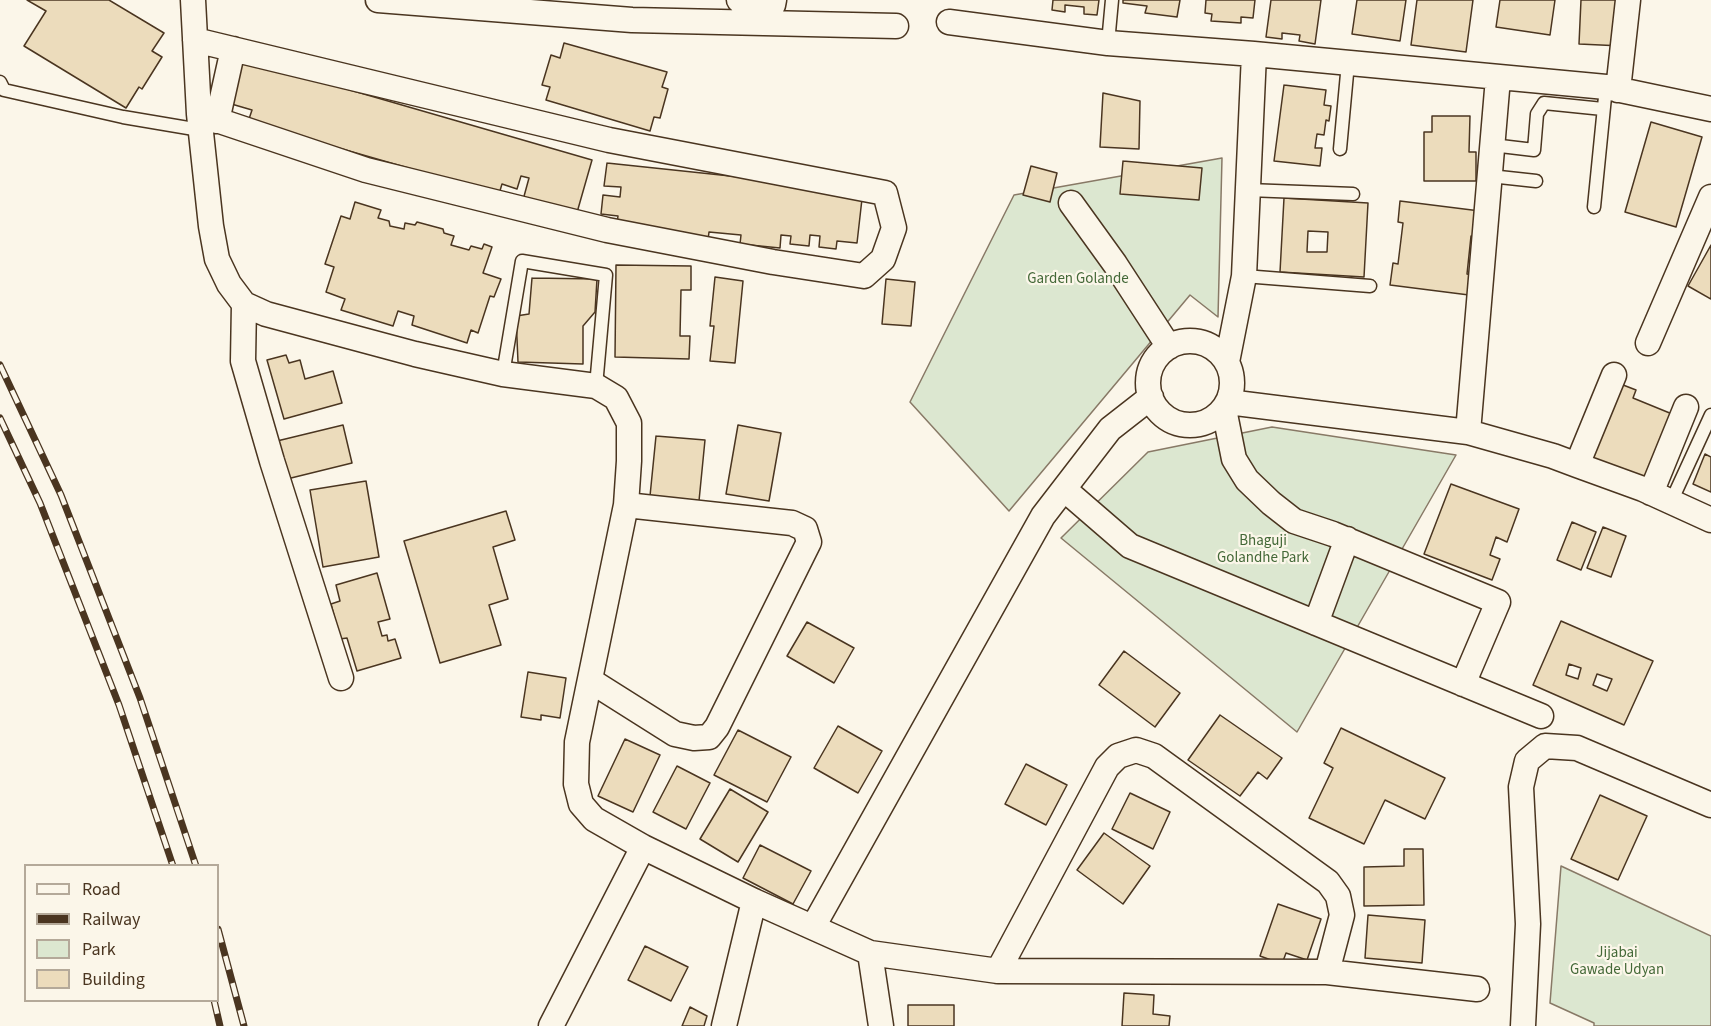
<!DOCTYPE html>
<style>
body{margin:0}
#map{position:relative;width:1711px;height:1026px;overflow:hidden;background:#fbf6e9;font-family:"Source Sans 3",sans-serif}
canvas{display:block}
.legend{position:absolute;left:24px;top:864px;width:195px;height:138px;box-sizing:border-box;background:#fbf6e9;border:2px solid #b4a999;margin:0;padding:8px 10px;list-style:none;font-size:18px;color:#4a3520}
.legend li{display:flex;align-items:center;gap:12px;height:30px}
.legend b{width:30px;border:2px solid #b4a999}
</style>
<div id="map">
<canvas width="1711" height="1026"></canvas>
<ul class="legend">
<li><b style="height:8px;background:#fbf6e9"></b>Road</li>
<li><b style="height:8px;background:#4a3520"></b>Railway</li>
<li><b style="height:16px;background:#dce7d0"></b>Park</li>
<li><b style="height:16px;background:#ecdcbc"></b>Building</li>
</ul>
</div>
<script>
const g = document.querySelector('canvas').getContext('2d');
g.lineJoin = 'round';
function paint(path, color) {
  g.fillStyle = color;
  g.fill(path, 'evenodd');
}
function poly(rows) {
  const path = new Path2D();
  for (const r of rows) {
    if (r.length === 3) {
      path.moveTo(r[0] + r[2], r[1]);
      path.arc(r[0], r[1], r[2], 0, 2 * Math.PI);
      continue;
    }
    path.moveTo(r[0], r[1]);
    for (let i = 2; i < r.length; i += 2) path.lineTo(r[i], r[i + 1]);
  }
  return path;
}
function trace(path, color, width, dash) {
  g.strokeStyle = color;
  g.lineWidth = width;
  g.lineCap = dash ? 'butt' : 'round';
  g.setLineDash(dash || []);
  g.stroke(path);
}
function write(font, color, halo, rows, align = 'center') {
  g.font = font + ' "Source Sans 3",sans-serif';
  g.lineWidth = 4.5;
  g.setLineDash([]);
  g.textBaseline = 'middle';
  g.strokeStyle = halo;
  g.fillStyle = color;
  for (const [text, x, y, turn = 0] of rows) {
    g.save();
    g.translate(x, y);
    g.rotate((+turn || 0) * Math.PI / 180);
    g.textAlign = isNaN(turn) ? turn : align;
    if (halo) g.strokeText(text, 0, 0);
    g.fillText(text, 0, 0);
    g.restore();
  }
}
const green = poly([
 [1222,158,1218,317,1190,295,1009,511,910,402,1014,195,1222,158],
 [1272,427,1456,455,1297,732,1061,538,1148,452,1272,427],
 [1561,866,1711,936,1711,1026,1594,1026,1594,1023,1550,1003,1561,866]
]);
const building = poly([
 [27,0,109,0,164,33,152,51,162,57,142,89,139,87,126,108,24,46,46,11,27,0],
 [1053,0,1099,0,1097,15,1084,14,1084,7,1065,5,1065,12,1052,10,1053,0],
 [1123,0,1180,0,1177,17,1145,13,1147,6,1123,3,1123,0],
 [1206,0,1255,0,1253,18,1241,17,1241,23,1211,21,1212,14,1205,13,1206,0],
 [1271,0,1321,0,1315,44,1299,41,1300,35,1282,33,1282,39,1266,37,1271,0],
 [1357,0,1406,0,1400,41,1352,34,1357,0],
 [1417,0,1473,0,1466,52,1411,45,1417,0],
 [1500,0,1555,0,1550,35,1496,27,1500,0],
 [1581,0,1624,0,1622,46,1579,44,1581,0],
 [564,43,667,72,662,87,668,89,660,118,654,117,650,131,546,100,550,87,542,85,551,55,560,58,564,43],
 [236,57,592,160,576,216,523,200,529,178,521,176,517,189,502,184,499,194,248,122,252,110,228,103,236,57],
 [1284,85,1326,90,1324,105,1331,106,1329,121,1326,120,1324,135,1317,134,1315,148,1322,148,1320,166,1274,161,1284,85],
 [1103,93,1140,101,1139,149,1100,147,1103,93],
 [1432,116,1470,116,1469,152,1476,152,1476,181,1424,181,1424,132,1432,132,1432,116],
 [1651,122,1702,137,1676,227,1625,212,1651,122],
 [1123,161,1202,168,1199,200,1120,194,1123,161],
 [607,163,863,190,857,243,837,241,836,249,819,247,820,236,810,235,809,246,790,244,791,236,781,235,780,248,740,244,741,235,709,232,708,240,616,230,618,216,601,214,603,195,620,197,621,187,604,186,607,163],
 [1031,166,1057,173,1050,202,1023,195,1031,166],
 [1284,198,1368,203,1364,277,1280,272,1284,198],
 [1308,231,1328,232,1327,252,1307,252,1308,231],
 [1400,201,1480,211,1477,237,1471,236,1467,274,1472,275,1469,295,1390,285,1393,263,1398,264,1403,223,1398,222,1400,201],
 [355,202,381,210,378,218,389,221,390,226,404,229,405,223,415,225,417,222,443,229,444,233,454,236,451,245,469,250,471,246,482,249,484,244,492,247,483,273,501,279,494,297,490,296,478,333,471,330,467,343,412,325,414,316,398,311,393,326,341,310,345,299,326,292,334,267,325,264,341,216,350,219,355,202],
 [1711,245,1711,299,1688,286,1711,245],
 [616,265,691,266,691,290,681,290,680,336,690,336,689,359,615,357,616,265],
 [715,277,743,281,735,363,710,361,714,326,710,326,715,277],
 [532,278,597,279,595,312,583,326,583,364,518,362,516,316,529,314,532,278],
 [886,279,915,282,911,326,882,324,886,279],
 [286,355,289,363,300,360,305,379,333,371,342,403,284,419,267,360,286,355],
 [1618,383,1636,390,1633,398,1677,416,1650,484,1588,459,1618,383],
 [343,425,352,463,287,479,277,441,343,425],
 [738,425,781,433,769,501,726,494,738,425],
 [656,436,705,440,698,511,649,506,656,436],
 [1705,454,1711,457,1711,492,1693,484,1705,454],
 [366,481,379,557,323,567,310,490,366,481],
 [1451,484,1519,509,1507,542,1496,537,1490,555,1500,559,1492,580,1424,554,1451,484],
 [506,511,515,540,493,547,508,599,489,605,501,645,440,663,404,541,506,511],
 [1572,522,1596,532,1581,570,1557,560,1572,522],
 [1603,527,1626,536,1611,577,1587,568,1603,527],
 [377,573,390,619,378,622,382,636,387,635,388,641,395,639,401,658,357,671,347,638,340,639,331,604,340,601,336,585,377,573],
 [1561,621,1653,661,1624,725,1533,685,1561,621],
 [1569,664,1581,668,1578,679,1566,675,1569,664],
 [1597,674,1612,679,1607,691,1593,685,1597,674],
 [807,622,854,648,834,683,787,656,807,622],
 [1124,651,1180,693,1155,727,1099,685,1124,651],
 [528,672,566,678,560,718,541,715,541,720,521,717,528,672],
 [1220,715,1282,758,1267,779,1258,772,1240,796,1188,760,1220,715],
 [838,726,882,751,858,793,814,768,838,726],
 [1341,728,1445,778,1425,819,1385,800,1364,844,1309,818,1333,768,1324,763,1341,728],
 [738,730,791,757,767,802,714,775,738,730],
 [625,739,660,755,633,812,598,796,625,739],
 [1026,764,1067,785,1046,825,1005,804,1026,764],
 [677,766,710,783,686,829,653,812,677,766],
 [730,789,768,812,738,862,700,839,730,789],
 [1130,793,1170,812,1153,849,1112,829,1130,793],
 [1600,795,1647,816,1618,880,1571,859,1600,795],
 [1104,833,1150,866,1123,904,1077,870,1104,833],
 [760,845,811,871,793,904,743,878,760,845],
 [1404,849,1423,849,1424,905,1364,906,1364,867,1404,866,1404,849],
 [1278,904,1321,919,1307,960,1286,953,1282,964,1260,956,1278,904],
 [1368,915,1425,920,1422,963,1365,958,1368,915],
 [645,946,688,967,671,1001,628,980,645,946],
 [1124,993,1154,995,1153,1014,1170,1016,1169,1026,1122,1026,1124,993],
 [908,1005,954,1005,954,1026,908,1026,908,1005],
 [690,1007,707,1016,704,1026,682,1026,690,1007]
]);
const lane = poly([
 [1108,43,1112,0],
 [0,82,4,90,123,117,200,130],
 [1492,145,1534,150,1537,114,1544,103,1603,109],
 [1340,149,1348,63],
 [1490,176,1536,181],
 [1248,190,1353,194],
 [1594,207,1606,87],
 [1244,276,1370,286],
 [503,374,522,261,606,275,596,386],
 [1671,502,1711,415]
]);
const street = poly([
 [193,0,199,114,211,226,217,259,229,284,244,304,266,314,415,354,503,374,596,386,616,398,629,423,629,461,626,505,577,742,576,784,581,804,594,819,643,847,754,901,870,953,998,971,1327,972,1477,989],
 [378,0,632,20,896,26],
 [739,0,773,5,774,0],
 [949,22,1108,43,1254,54,1606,87,1711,109],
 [195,40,609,140,885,193,894,228,883,259,864,276,773,262,607,230,366,170,199,114],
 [1618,90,1628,0],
 [217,121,233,49],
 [1071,203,1115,264,1169,347],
 [244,304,243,361,272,461,341,678],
 [1190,383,42],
 [1648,343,1711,197],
 [1227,362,1244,276,1254,54],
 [1228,402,1468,432,1553,456,1577,465,1643,489,1711,520],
 [1224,409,1234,459,1247,480,1271,503,1294,521,1333,534,1498,602,1463,684],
 [1468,432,1498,78],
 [1577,465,1614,375],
 [1064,489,1130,546,1541,716],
 [1651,493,1686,407],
 [1316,623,1347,539],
 [591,681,675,734,694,738,709,737,717,727,809,542,805,529,792,523,626,505],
 [813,927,1043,516,1110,429,1151,397],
 [870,953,881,1026],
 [998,971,1107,767,1118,756,1136,750,1154,756,1328,882,1338,896,1342,915,1327,972],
 [551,1026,643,847],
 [724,1026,754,901],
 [1523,1026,1528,924,1521,787,1527,761,1545,746,1577,748,1711,805]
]);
const rail = poly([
 [0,365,61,495,140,698,196,866],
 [0,418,40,503,119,705,173,866],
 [218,929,244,1026],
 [214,1000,220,1026]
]);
const parkNames = [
 ["Garden Golande",1078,280],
 ["Bhaguji",1263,542],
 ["Golandhe Park",1263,559],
 ["Jijabai",1617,954],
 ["Gawade Udyan",1617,971]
];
paint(green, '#dce7d0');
trace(green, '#887966', 1.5);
paint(building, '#ecdcbc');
trace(building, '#4a3520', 1.5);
trace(lane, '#4a3520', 15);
trace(street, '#4a3520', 27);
trace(lane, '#fbf6e9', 12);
trace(street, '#fbf6e9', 24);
trace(rail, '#4a3520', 7);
trace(rail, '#fbf6e9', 4.5, [14]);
write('15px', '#436837', '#fbf6e9', parkNames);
</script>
